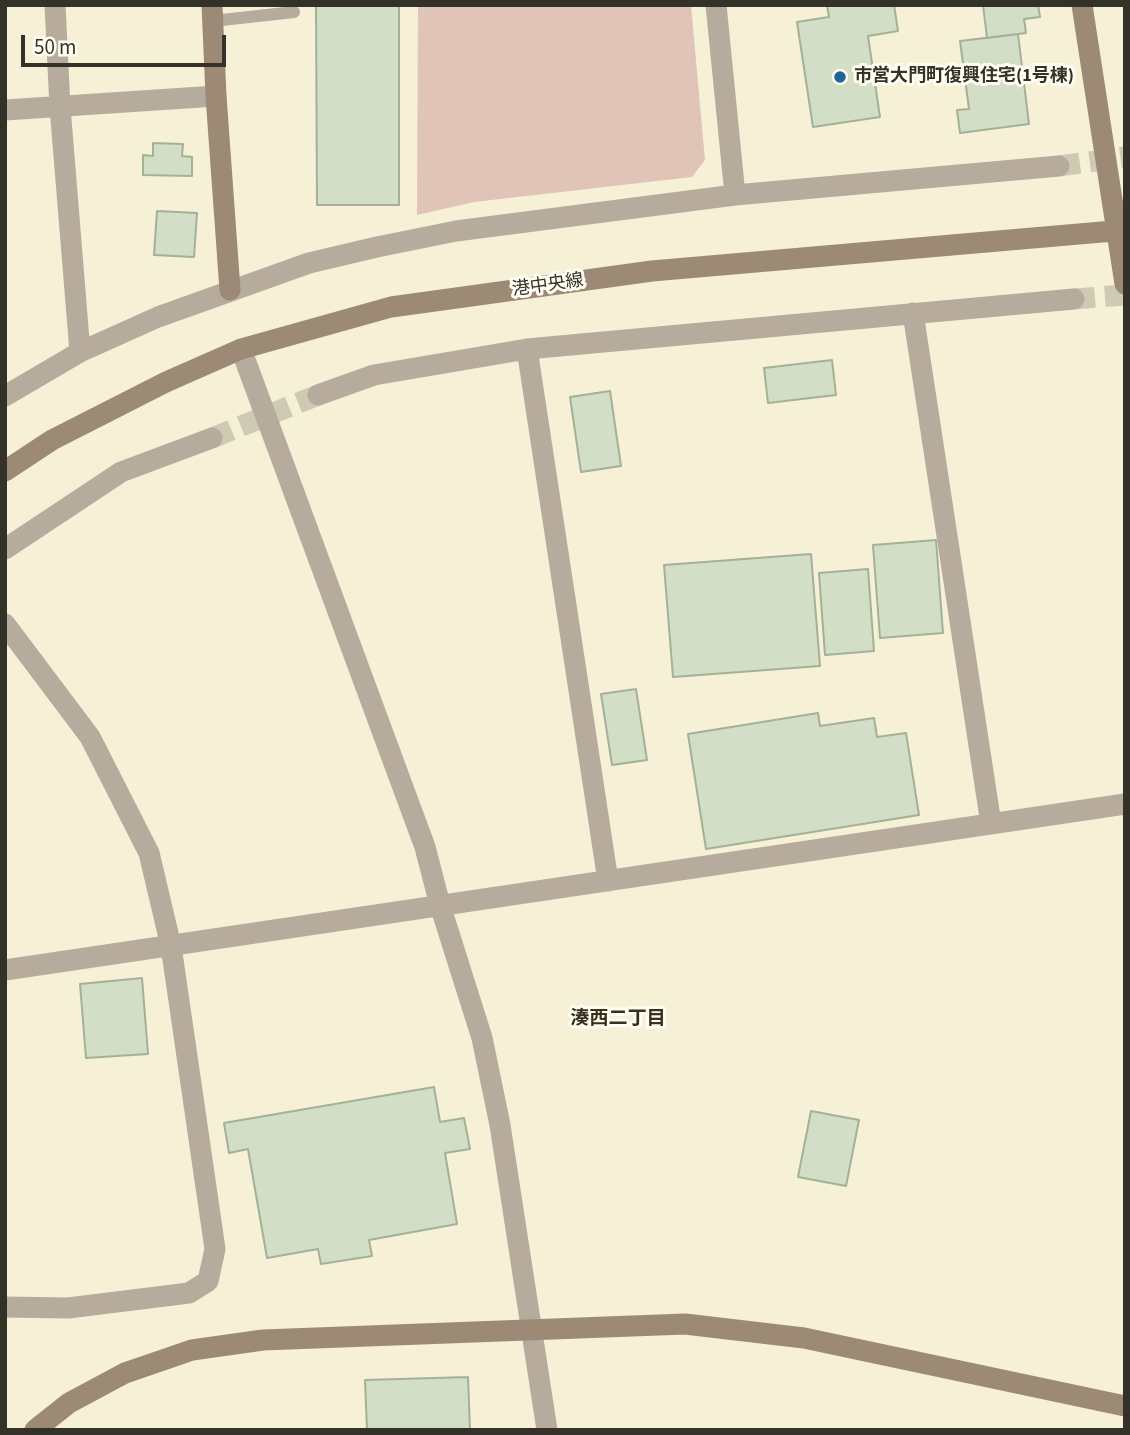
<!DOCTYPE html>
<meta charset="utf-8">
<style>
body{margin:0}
#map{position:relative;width:1130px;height:1435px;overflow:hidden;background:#f5f0d6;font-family:"Source Sans 3",sans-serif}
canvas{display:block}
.frame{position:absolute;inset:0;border:7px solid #343228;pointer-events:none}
.scale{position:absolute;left:21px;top:35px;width:205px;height:32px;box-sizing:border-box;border:4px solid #343228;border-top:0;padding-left:9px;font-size:21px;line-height:24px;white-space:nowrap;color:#343228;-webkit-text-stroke:5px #fffdf2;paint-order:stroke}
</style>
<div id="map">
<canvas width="1130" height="1435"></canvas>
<div class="frame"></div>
<div class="scale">50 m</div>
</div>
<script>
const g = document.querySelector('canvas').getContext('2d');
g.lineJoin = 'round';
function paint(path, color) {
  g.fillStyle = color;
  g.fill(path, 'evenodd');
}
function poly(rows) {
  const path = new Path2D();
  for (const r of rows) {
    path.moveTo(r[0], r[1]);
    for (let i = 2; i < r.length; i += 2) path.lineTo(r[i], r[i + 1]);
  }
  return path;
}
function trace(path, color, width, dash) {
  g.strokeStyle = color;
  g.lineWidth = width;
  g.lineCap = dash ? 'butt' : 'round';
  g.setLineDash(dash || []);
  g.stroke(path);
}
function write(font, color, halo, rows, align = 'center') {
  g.font = font + ' "Source Sans 3","Noto Sans JP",sans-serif';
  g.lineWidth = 6;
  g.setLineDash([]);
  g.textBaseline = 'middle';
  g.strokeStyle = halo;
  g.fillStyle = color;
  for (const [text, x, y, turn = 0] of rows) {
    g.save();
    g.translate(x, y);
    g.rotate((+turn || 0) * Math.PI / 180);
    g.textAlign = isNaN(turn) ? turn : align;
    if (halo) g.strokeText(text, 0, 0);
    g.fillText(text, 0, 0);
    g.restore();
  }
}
const green = poly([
 [418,5,691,5,705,160,692,177,474,202,417,215]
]);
const building = poly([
 [316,5,399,5,399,205,317,205,316,5],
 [827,5,894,5,898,31,868,36,880,117,813,127,797,22,829,17,827,5],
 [983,5,1038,5,1040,17,1024,19,1026,33,987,38,983,5],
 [1018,34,1029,124,960,133,957,110,969,109,960,41,1018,34],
 [153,143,183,144,182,156,192,157,192,176,143,175,143,155,153,156,153,143],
 [157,211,197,213,194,257,154,255,157,211],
 [832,360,836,395,768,403,764,368,832,360],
 [610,391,621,466,581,472,570,397,610,391],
 [936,540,943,633,880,638,873,545,936,540],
 [811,554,820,666,673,677,664,565,811,554],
 [868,569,874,651,825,655,819,573,868,569],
 [636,689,647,760,612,765,601,694,636,689],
 [818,713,820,726,874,718,877,737,906,733,919,815,706,849,688,734,818,713],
 [142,978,148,1054,86,1058,80,984,142,978],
 [434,1087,440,1122,464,1118,470,1149,445,1153,457,1224,369,1240,372,1256,321,1264,318,1249,267,1258,248,1149,229,1153,224,1123,434,1087],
 [811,1111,859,1120,846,1186,798,1177,811,1111],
 [468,1377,470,1430,367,1430,365,1380,468,1377]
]);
const streetTunnel = poly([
 [1059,166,1125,157],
 [1074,299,1125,295],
 [212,438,318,395]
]);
const lane = poly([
 [213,21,294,12]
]);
const street = poly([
 [55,5,60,107,80,352],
 [716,5,735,195],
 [5,110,216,96],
 [913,313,991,824],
 [241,349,425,847,440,905,482,1038,500,1125,547,1430],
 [527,349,608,881],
 [318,395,374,375,527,349,1074,299],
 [5,396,80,352,158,317,309,263,377,247,456,231,735,195,1059,166],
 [5,549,121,472,212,438],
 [5,624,90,737,149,853,171,946,215,1249,208,1281,189,1293,68,1308,5,1307],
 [5,970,1125,804]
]);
const secondary = poly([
 [212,5,216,96,230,290],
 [1082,5,1125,284],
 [5,471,52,440,166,382,241,349,391,307,652,271,1125,230],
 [35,1430,69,1403,125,1373,192,1350,263,1340,685,1324,804,1338,1125,1406]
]);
const markers = [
 [840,77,7,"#196699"]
];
const poiNames = [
 ["市営大門町復興住宅(1号棟)",854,77]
];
const streetNames = [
 ["港中央線",548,286,-8]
];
const neighbourhoodNames = [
 ["湊西二丁目",618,1020]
];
paint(green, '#e1c4b8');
paint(building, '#d2dec5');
trace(building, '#a5b098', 2);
trace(streetTunnel, '#cecab3', 21, [21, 10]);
trace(lane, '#b7ab9d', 12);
trace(street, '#b7ab9d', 21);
trace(secondary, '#9c8a76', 21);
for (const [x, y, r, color] of markers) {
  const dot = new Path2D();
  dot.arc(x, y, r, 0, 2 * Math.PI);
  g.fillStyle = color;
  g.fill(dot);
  trace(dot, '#fffdf2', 2.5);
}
write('bold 18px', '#343228', '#fffdf2', poiNames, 'left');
write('18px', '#343228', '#fffdf2', streetNames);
write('bold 19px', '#35311c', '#fffdf2', neighbourhoodNames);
</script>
